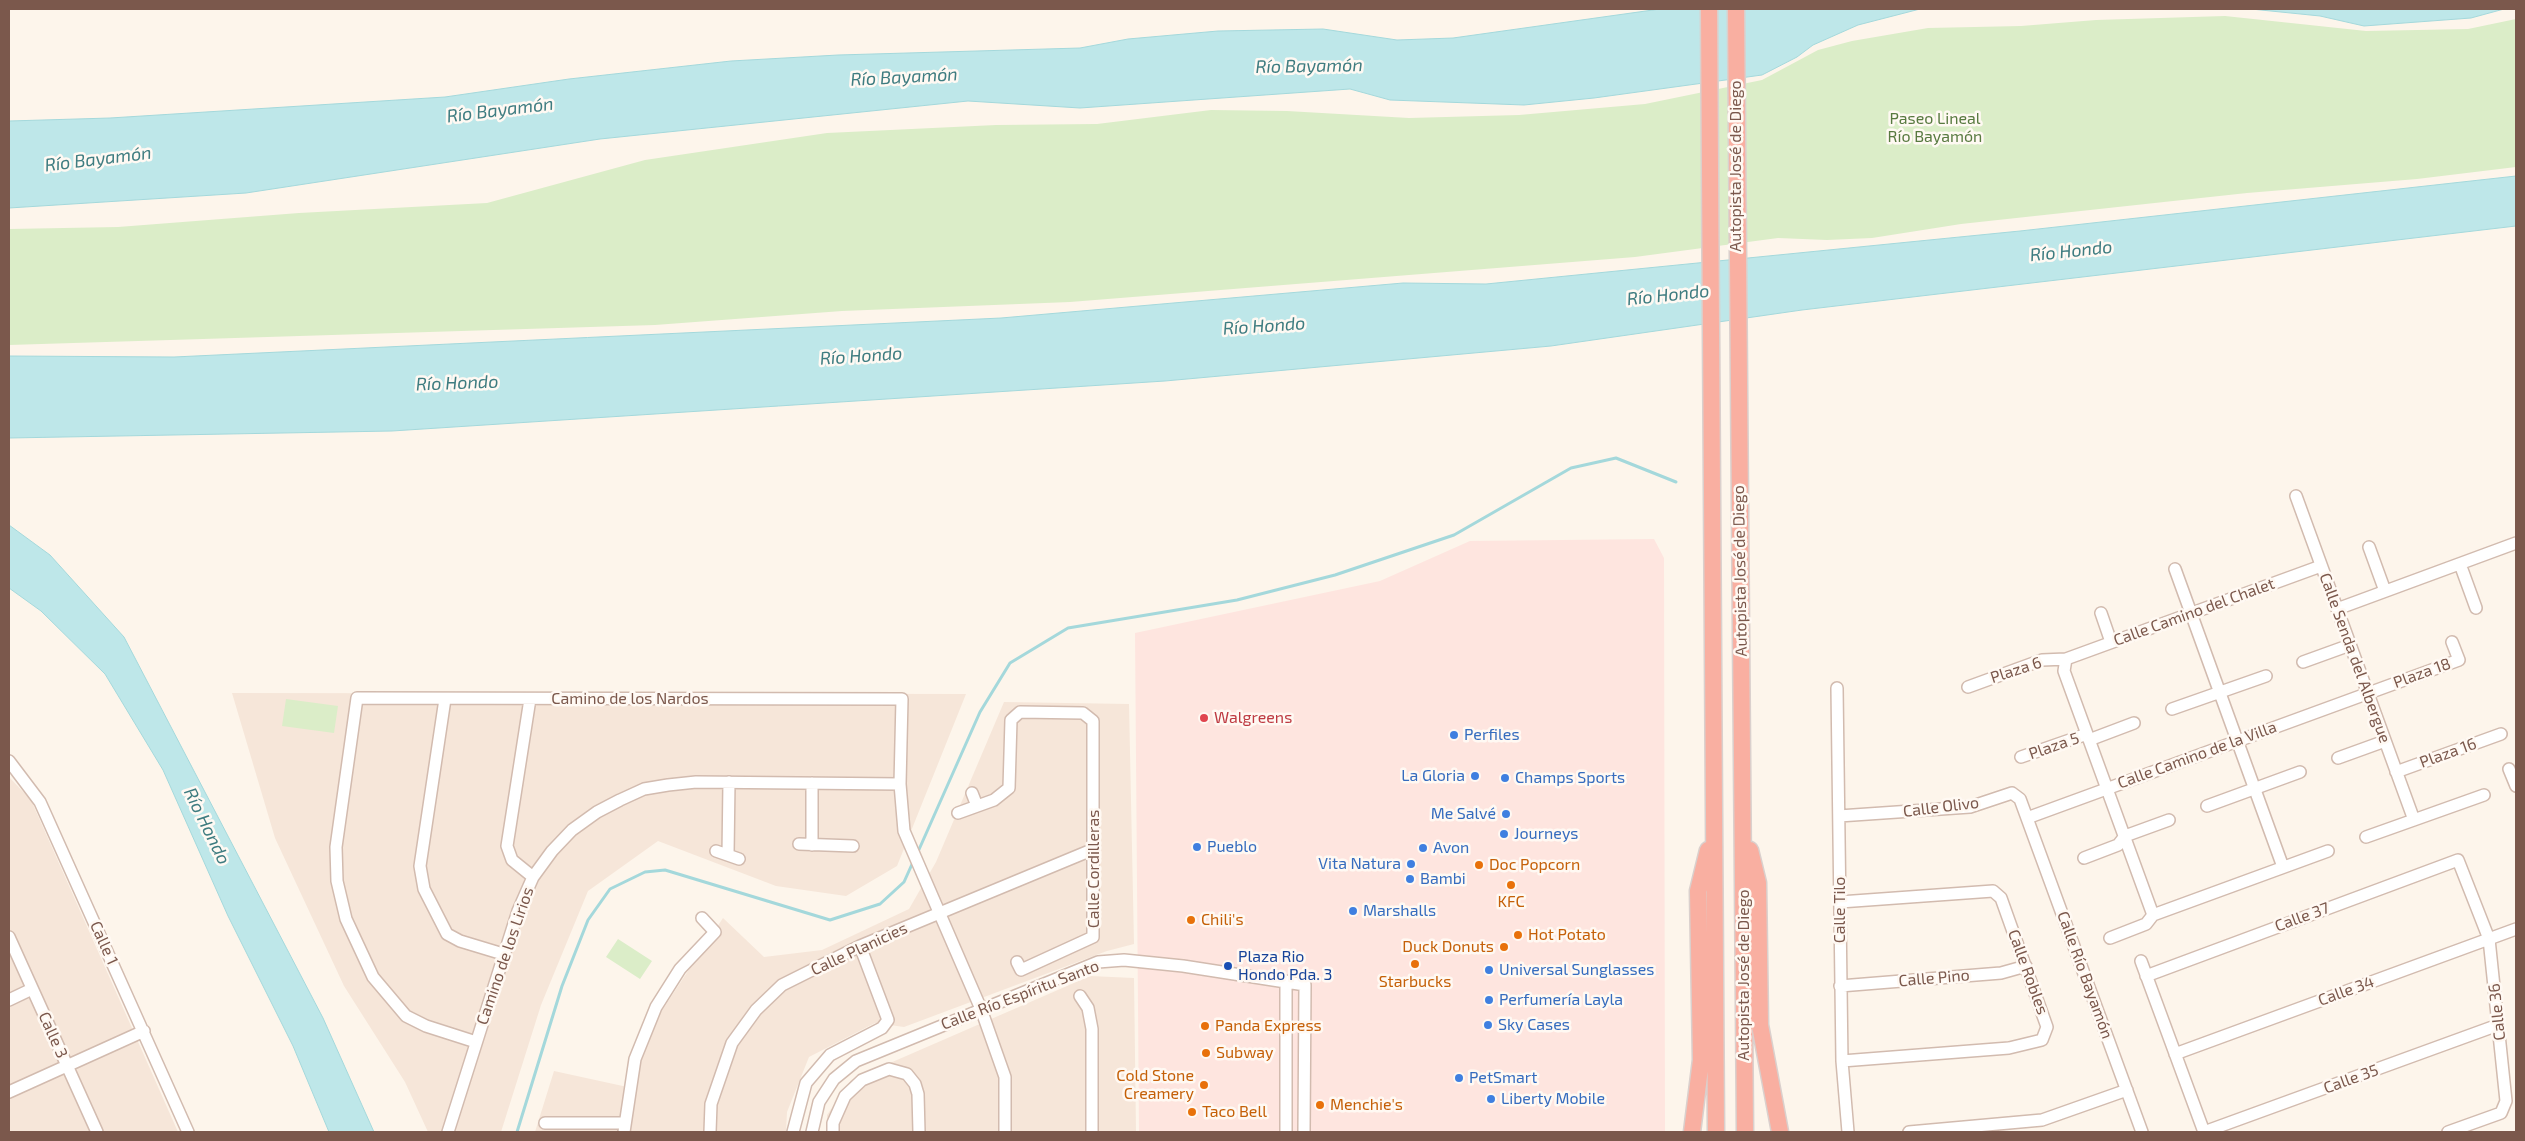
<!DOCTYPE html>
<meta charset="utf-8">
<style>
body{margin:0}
#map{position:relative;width:2525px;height:1141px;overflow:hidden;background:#fdf5eb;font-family:"Exo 2",sans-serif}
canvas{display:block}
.frame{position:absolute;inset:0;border:10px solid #7b584c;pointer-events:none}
</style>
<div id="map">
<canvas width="2525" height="1141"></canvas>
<div class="frame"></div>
</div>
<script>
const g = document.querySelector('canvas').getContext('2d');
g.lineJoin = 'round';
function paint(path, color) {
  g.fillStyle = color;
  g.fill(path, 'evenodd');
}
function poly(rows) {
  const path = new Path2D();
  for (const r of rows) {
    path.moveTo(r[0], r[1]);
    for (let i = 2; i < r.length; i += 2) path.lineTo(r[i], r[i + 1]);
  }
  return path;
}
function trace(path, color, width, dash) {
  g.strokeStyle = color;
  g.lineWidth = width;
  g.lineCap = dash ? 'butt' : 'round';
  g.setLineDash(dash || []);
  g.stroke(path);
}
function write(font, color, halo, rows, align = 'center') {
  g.font = font + ' "Exo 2",sans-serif';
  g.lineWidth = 5;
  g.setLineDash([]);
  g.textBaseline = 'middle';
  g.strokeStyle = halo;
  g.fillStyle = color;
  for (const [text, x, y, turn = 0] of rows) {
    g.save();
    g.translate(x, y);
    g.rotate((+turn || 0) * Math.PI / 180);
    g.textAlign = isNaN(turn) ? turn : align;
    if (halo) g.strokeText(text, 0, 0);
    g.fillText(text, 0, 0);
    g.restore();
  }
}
const residential = poly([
 [232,693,966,694,897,866,846,896,776,886,658,841,588,891,541,1005,501,1132,428,1132,405,1082,344,986,275,838],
 [1004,702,1129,704,1134,944,1107,951,904,1027,875,1023,809,1057,787,1112,786,1132,535,1132,554,1071,632,1088,655,1021,723,918,764,957,822,950,909,909,936,862],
 [9,777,31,800,178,1132,9,1132],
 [1090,976,1134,978,1136,1132,827,1132,827,1115,851,1080]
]);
const commercial = poly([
 [1654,539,1664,558,1665,1132,1139,1132,1135,633,1380,581,1470,541]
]);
const green = poly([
 [2225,16,2366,31,2468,29,2516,19,2516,167,2417,179,2247,193,1961,224,1872,238,1827,240,1778,238,1635,257,1070,302,842,311,655,325,9,345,9,229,118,227,299,213,487,203,645,160,827,133,996,125,1097,124,1211,110,1287,111,1409,118,1519,115,1645,104,1762,80,1818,50,1852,41,1928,28,2021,26,2096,20],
 [286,699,338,706,334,733,282,726],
 [618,939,652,961,640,979,606,957]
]);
const water = poly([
 [1660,9,1920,9,1858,25,1813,45,1797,57,1762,75,1594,98,1524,105,1390,100,1350,89,1080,108,968,101,600,139,246,193,9,208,9,121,110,118,445,97,569,79,731,61,838,55,1080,48,1128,39,1218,31,1323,29,1397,40,1453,38,1660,9],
 [2251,9,2504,9,2471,18,2364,26,2320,16,2251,9],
 [2516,176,2516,226,1802,310,1551,346,1165,381,392,431,9,438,9,356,174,357,1001,318,1403,283,1486,284,2020,231,2516,176],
 [9,525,50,555,124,637,323,1018,374,1132,329,1132,293,1046,228,916,163,770,105,674,41,611,9,588,9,525]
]);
const stream = poly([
 [917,854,980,712,1010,663,1068,628,1237,600,1335,575,1454,535,1571,468,1616,458,1676,482],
 [517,1132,562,986,588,920,610,889,645,872,665,870,830,920,880,904,904,882,913,862]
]);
const minor = poly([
 [2296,496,2414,820],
 [2369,547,2385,591],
 [2460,564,2476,608],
 [2175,569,2283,867],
 [2337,609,2516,543],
 [2101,613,2111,642],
 [2066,659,2064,671,2153,915],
 [2303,662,2350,645],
 [1968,687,2042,660,2066,659,2321,566],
 [1837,688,1842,1061,1848,1132],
 [445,699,420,866,424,889,447,934,460,941,503,954],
 [530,699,507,846,512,860,533,877],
 [2172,709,2266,676],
 [2089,740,2134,723],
 [2021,757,2087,734],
 [2338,758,2385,741],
 [9,761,40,802,188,1132],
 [2509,769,2516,786],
 [2396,772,2501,734],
 [812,783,812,845],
 [972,793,977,806],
 [2207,806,2300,772],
 [958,813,994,800,1009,788,1011,720,1020,712,1083,713,1093,721,1093,937,1021,970,1017,962],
 [1839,816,1970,807,2012,793,2020,799,2142,1132],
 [2027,818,2459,660,2452,642],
 [2366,837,2484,795],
 [799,844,853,846],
 [716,851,739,859],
 [728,855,729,782],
 [2084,858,2118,845,2125,836,2169,820],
 [1840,902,1993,891,2001,898,2047,1027,2042,1040,2009,1048,1842,1061],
 [2153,915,2328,851],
 [9,937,97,1132],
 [2110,938,2146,924,2153,915],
 [2141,961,2204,1132],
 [2146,976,2458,860,2489,939,2506,1101,2501,1113,2448,1132],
 [1286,981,1286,1132],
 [1840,986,2001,973,2026,966],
 [1080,996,1088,1008,1092,1029,1092,1132],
 [9,1000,32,989],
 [476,1042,426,1026,406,1016,373,977,346,919,337,881,336,847,357,698,902,699,900,784,904,831,981,1009,1005,1077,1005,1132],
 [2175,1054,2516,929],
 [9,1092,144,1031],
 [545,1123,624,1123],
 [448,1132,518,911,533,877,552,851,572,830,597,812,620,800,644,789,668,785,696,782,900,784],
 [624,1132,635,1059,656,1007,680,969,715,932,702,918],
 [710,1132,711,1104,732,1043,756,1010,782,985,860,946,1094,849],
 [793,1132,806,1083,830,1055,882,1028,888,1020,860,946],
 [812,1132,819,1102,834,1079,856,1061,1098,962,1124,960,1183,966,1305,985,1304,1132],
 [833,1132,833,1123,845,1096,862,1080,889,1069,907,1074,915,1084,918,1094,919,1132],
 [1909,1132,2042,1120,2127,1090],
 [2204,1132,2498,1025]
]);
const highway = poly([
 [1709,9,1716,1132],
 [1736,9,1745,1132],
 [1750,850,1758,883,1760,1025,1780,1132],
 [1692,1132,1701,1060,1698,891,1708,850]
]);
const markers = [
 [1204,718,5,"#e0444e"],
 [1454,735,5,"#3f7fe0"],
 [1475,776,5,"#3f7fe0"],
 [1505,778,5,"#3f7fe0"],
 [1506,814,5,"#3f7fe0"],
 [1504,834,5,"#3f7fe0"],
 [1197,847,5,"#3f7fe0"],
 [1423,848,5,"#3f7fe0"],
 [1411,864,5,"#3f7fe0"],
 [1479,865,5,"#e8710a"],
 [1410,879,5,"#3f7fe0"],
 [1511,885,5,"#e8710a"],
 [1353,911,5,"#3f7fe0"],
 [1191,920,5,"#e8710a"],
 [1518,935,5,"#e8710a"],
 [1504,947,5,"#e8710a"],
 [1415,964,5,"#e8710a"],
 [1228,966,5,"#1a4fb4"],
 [1489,970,5,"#3f7fe0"],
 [1489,1000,5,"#3f7fe0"],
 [1488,1025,5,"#3f7fe0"],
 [1205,1026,5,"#e8710a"],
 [1206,1053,5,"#e8710a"],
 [1459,1078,5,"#3f7fe0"],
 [1204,1085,5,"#e8710a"],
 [1491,1099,5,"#3f7fe0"],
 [1320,1105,5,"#e8710a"],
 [1192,1112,5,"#e8710a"]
];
const parkNames = [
 ["Paseo Lineal",1935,119],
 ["Río Bayamón",1935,137]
];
const streetNames = [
 ["Autopista José de Diego",1736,166,-90],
 ["Autopista José de Diego",1740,571,-91],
 ["Calle Camino del Chalet",2194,612,-20],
 ["Calle Senda del Albergue",2355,658,70],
 ["Plaza 6",2016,670,-18],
 ["Plaza 18",2422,673,-20],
 ["Camino de los Nardos",630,699],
 ["Plaza 5",2054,746,-19],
 ["Plaza 16",2448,753,-20],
 ["Calle Camino de la Villa",2197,755,-20],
 ["Calle Olivo",1941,807,-7],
 ["Calle Cordilleras",1094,869,-90],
 ["Calle Tilo",1840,910,-90],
 ["Calle 37",2302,917,-20],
 ["Calle 1",104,943,66],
 ["Calle Planicies",859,949,-25],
 ["Camino de los Lirios",505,956,-71],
 ["Calle Robles",2028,972,70],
 ["Autopista José de Diego",1744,975,-90],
 ["Calle Río Bayamón",2085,975,70],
 ["Calle Pino",1934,978,-5],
 ["Calle 34",2346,991,-20],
 ["Calle Río Espíritu Santo",1020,995,-21],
 ["Calle 36",2497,1012,-96],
 ["Calle 3",53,1035,66],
 ["Calle 35",2351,1079,-20]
];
const healthNames = [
 ["Walgreens",1214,718]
];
const shopNames = [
 ["Perfiles",1464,735],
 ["La Gloria",1465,776,"right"],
 ["Champs Sports",1515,778],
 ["Me Salvé",1496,814,"right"],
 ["Journeys",1514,834],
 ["Pueblo",1207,847],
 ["Avon",1433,848],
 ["Vita Natura",1401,864,"right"],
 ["Bambi",1420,879],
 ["Marshalls",1363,911],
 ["Universal Sunglasses",1499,970],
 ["Perfumería Layla",1499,1000],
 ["Sky Cases",1498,1025],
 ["PetSmart",1469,1078],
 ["Liberty Mobile",1501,1099]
];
const foodNames = [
 ["Doc Popcorn",1489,865],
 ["KFC",1511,902,"center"],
 ["Chili's",1201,920],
 ["Hot Potato",1528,935],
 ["Duck Donuts",1494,947,"right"],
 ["Starbucks",1415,982,"center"],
 ["Panda Express",1215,1026],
 ["Subway",1216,1053],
 ["Cold Stone",1194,1076,"right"],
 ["Creamery",1194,1094,"right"],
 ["Menchie's",1330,1105],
 ["Taco Bell",1202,1112]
];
const transitNames = [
 ["Plaza Rio",1238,957],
 ["Hondo Pda. 3",1238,975]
];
const waterNames = [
 ["Río Bayamón",1309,66,-1],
 ["Río Bayamón",904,77,-3],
 ["Río Bayamón",500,110,-7],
 ["Río Bayamón",98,159,-7],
 ["Río Hondo",2071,251,-6],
 ["Río Hondo",1668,295,-6],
 ["Río Hondo",1264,326,-4],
 ["Río Hondo",861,356,-4],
 ["Río Hondo",457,383,-2],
 ["Río Hondo",207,826,64]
];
paint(residential, '#f6e6d9');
paint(commercial, '#fee5df');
paint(green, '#dbedc8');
paint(water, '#bee7e9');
trace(water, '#a4d8db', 1);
trace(stream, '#a4d8db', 3);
trace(minor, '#d2bbaf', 14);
trace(highway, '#dad0cd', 19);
trace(minor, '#fff', 11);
trace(highway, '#f9afa1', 16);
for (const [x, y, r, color] of markers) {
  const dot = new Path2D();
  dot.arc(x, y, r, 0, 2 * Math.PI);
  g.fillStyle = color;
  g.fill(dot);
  trace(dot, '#fff9f3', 2);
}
write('16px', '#587a40', '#fff9f3', parkNames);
write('16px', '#7b584c', '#fff9f3', streetNames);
write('16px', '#be3a42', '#fff9f3', healthNames, 'left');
write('16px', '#366cbe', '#fff9f3', shopNames, 'left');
write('16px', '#c56008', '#fff9f3', foodNames, 'left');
write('16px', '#164399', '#fff9f3', transitNames, 'left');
write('italic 18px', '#3e7c80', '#fff9f3', waterNames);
</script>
